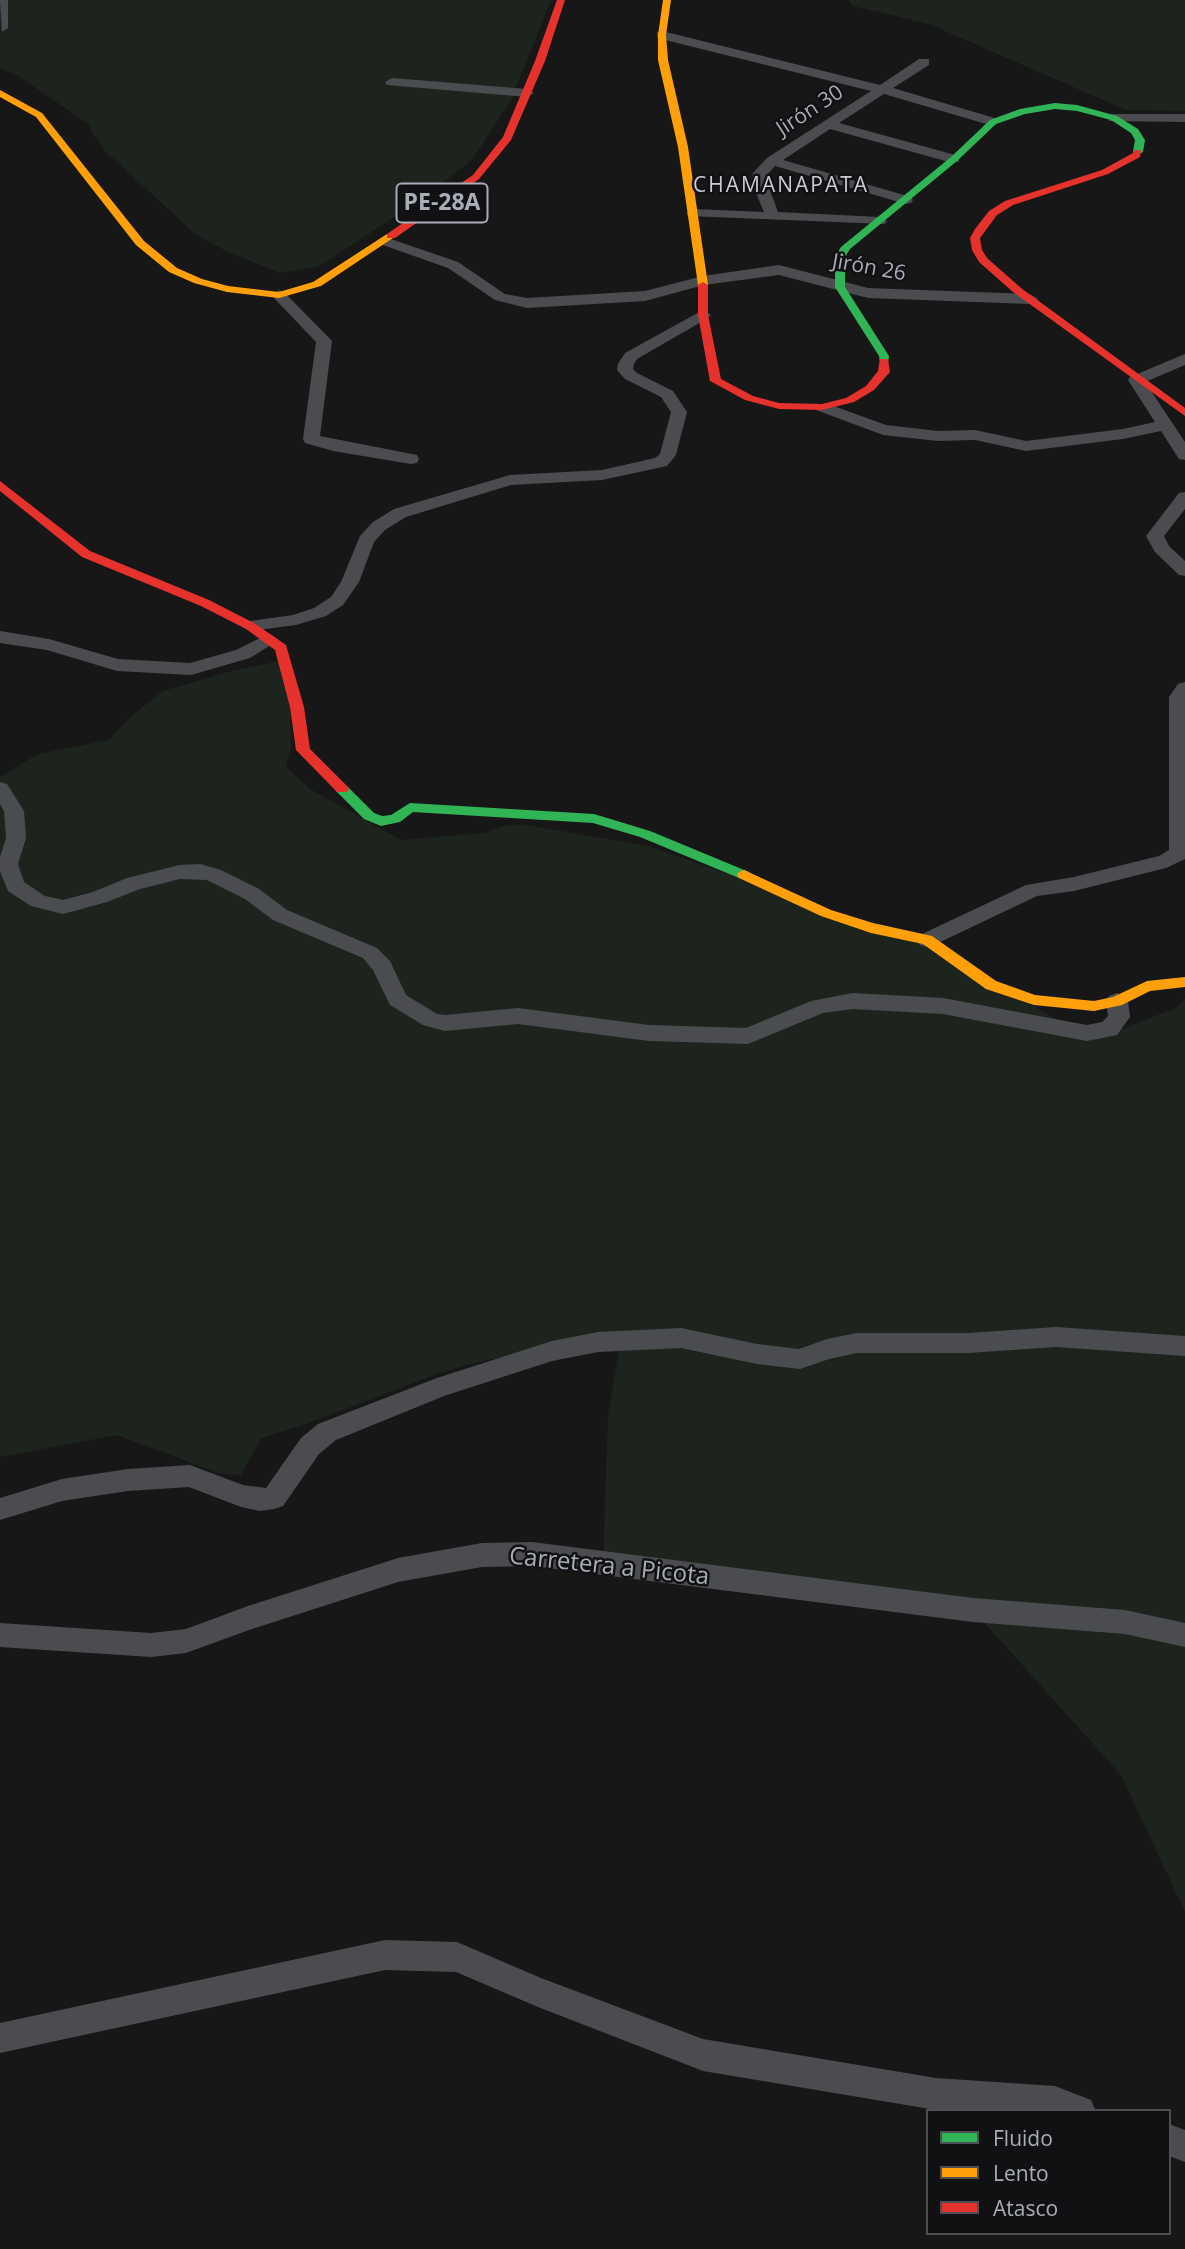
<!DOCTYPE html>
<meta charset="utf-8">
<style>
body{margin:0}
#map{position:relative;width:1185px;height:2249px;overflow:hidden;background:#171717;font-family:"Open Sans",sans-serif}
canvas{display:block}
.legend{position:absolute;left:926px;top:2109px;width:245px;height:126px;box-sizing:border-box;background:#111113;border:2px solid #4d4f55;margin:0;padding:9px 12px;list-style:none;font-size:21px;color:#a8adb8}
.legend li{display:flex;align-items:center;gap:14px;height:35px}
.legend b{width:35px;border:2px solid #4d4f55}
</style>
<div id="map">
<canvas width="1185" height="2249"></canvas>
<ul class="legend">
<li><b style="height:9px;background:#30b455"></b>Fluido</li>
<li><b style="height:9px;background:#ff9f0a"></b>Lento</li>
<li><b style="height:9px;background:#e5322d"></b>Atasco</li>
</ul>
</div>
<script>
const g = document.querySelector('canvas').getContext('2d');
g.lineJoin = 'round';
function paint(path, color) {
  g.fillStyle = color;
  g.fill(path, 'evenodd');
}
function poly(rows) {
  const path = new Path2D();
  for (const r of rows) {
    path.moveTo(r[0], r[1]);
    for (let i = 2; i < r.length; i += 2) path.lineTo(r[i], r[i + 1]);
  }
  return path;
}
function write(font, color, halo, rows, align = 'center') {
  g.font = font + ' "Open Sans",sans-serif';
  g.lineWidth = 5;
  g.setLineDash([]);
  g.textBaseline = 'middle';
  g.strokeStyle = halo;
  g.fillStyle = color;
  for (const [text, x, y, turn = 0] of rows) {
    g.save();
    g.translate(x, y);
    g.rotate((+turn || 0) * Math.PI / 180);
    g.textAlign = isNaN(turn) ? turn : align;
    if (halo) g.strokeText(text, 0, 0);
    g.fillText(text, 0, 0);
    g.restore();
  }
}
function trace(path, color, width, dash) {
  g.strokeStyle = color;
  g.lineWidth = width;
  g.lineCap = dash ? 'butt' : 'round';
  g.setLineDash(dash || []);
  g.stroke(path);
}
const green = poly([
 [0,0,551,0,511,100,472,160,419,201,318,267,279,273,222,249,194,233,104,150,87,123,17,75,0,69],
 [848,0,1185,0,1185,111,1126,110,929,24,853,6],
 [289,659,291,747,286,767,310,789,401,840,485,833,503,826,521,824,649,846,939,949,1062,1023,1122,1029,1176,1008,1185,998,1185,1912,1121,1775,973,1610,603,1565,608,1415,622,1332,470,1364,434,1375,306,1424,261,1438,241,1475,221,1474,117,1435,0,1457,0,777,38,754,109,740,129,718,163,691,232,671]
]);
const street = poly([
 [0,0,8,0,8,28,2,32,0,0],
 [662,31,880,85,919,59,929,59,929,65,893,88,998,119,1000,122,993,126,884,94,839,123,959,156,959,162,949,162,830,129,783,160,911,197,913,200,911,203,906,204,775,166,765,177,778,212,880,217,887,221,885,224,688,216,686,213,693,209,764,212,751,181,753,173,767,158,871,91,657,38,657,32,662,31],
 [392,78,527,89,534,93,527,97,387,85,385,82,392,78],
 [1114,114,1185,114,1185,122,1109,121,1109,115,1114,114],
 [385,237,458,262,505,294,527,298,645,291,703,276,779,265,868,288,1030,294,1038,299,1030,304,868,298,779,275,704,285,645,301,527,308,495,300,448,268,380,244,378,241,385,237],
 [279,290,284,292,332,341,320,436,417,455,419,459,417,463,411,464,333,451,305,443,303,439,316,342,274,298,271,295,279,290],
 [703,310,711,315,708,318,637,359,634,364,633,369,637,373,673,391,687,412,676,455,667,466,602,480,511,485,406,517,385,530,374,542,359,582,343,605,326,616,296,625,250,631,241,626,250,621,293,615,314,608,331,597,341,582,360,536,373,522,394,509,510,475,602,470,655,458,660,454,671,412,661,397,625,379,617,370,618,364,625,353,703,310],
 [1185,354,1185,365,1145,382,1185,442,1185,460,1179,459,1161,431,1123,439,1026,451,975,440,938,441,883,435,816,410,814,407,816,404,828,404,886,425,938,431,975,430,1026,441,1123,429,1155,422,1128,380,1130,377,1185,354],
 [1185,492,1185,509,1164,536,1169,546,1185,561,1185,576,1179,575,1155,552,1146,536,1179,493,1185,492],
 [0,631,49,639,118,659,190,663,236,650,264,636,270,634,279,640,250,658,191,675,117,671,47,650,0,643,0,631],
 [1185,682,1185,859,1166,868,1074,891,1037,896,934,945,927,947,920,945,916,940,920,935,1026,885,1074,877,1159,856,1169,850,1169,697,1178,684,1185,682],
 [0,782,7,784,24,811,26,838,18,864,24,882,45,896,63,900,93,892,127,878,180,865,200,864,221,870,259,889,287,910,377,948,390,961,406,995,437,1014,445,1015,518,1008,649,1025,746,1028,811,1001,853,993,943,998,1087,1025,1102,1022,1108,1016,1106,1001,1109,996,1117,993,1125,996,1128,1001,1130,1017,1117,1035,1087,1041,943,1014,853,1009,823,1013,748,1044,649,1041,518,1024,445,1031,423,1025,390,1005,373,970,363,958,273,920,245,899,207,880,180,879,140,889,107,902,63,914,31,906,8,891,0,871,0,857,6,838,4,811,0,804,0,782],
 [1056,1327,1185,1336,1185,1356,1056,1347,968,1353,857,1353,829,1359,800,1369,757,1364,681,1348,598,1352,552,1361,444,1396,336,1440,319,1454,283,1506,274,1509,260,1511,241,1507,189,1487,128,1491,62,1501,0,1520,0,1498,62,1479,128,1469,190,1465,243,1485,266,1488,301,1438,318,1424,437,1378,552,1341,598,1332,681,1328,757,1344,799,1349,827,1339,857,1333,968,1333,1056,1327],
 [532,1542,973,1598,1125,1610,1185,1623,1185,1647,1125,1634,973,1622,532,1566,482,1567,398,1582,249,1630,186,1653,151,1657,0,1647,0,1623,151,1633,186,1629,248,1606,398,1558,482,1543,532,1542],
 [385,1940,457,1942,541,1978,703,2039,936,2078,1055,2086,1091,2100,1096,2111,936,2110,703,2071,538,2007,456,1972,385,1970,0,2053,0,2023,385,1940],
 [1169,2124,1185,2130,1185,2162,1169,2156,1169,2124]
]);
const fast = poly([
 [1055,103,1077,105,1117,116,1138,129,1145,140,1143,152,1138,155,1133,152,1135,140,1131,133,1111,120,1077,111,1055,109,1025,114,996,124,957,161,850,249,845,257,845,287,889,356,888,363,880,363,879,356,835,287,835,257,841,247,951,157,990,120,1020,109,1055,103],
 [342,785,347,786,374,813,382,816,391,815,410,803,594,814,650,831,749,872,751,875,749,878,739,878,640,837,593,823,413,812,400,822,381,826,364,819,337,792,335,789,342,785]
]);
const slow = poly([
 [663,0,671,0,666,35,668,60,688,147,708,285,703,288,698,285,678,147,658,60,658,35,663,0],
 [0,90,42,113,144,241,177,268,202,279,228,286,279,292,313,282,387,234,396,236,321,286,279,298,227,292,194,283,169,272,136,245,36,117,0,97,0,90],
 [744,870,831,910,873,923,932,936,996,981,1035,995,1094,1001,1113,997,1147,981,1185,977,1185,987,1150,991,1122,1005,1094,1011,1034,1005,986,989,923,944,871,933,821,916,739,878,737,875,739,872,744,870]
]);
const jam = poly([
 [557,0,565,0,545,61,511,140,479,179,395,238,387,238,387,234,473,175,503,137,535,61,557,0],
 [1135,150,1141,150,1140,157,1108,174,1013,205,997,215,980,238,982,250,987,258,1021,288,1185,408,1185,416,1013,292,979,262,972,250,970,238,975,229,989,211,1005,201,1102,170,1133,153,1135,150],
 [703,282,708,285,708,315,721,379,753,396,779,403,822,404,846,398,866,386,878,371,880,359,888,359,890,372,874,390,854,402,822,410,779,409,745,400,710,381,698,315,698,285,703,282],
 [0,481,90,551,209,600,254,623,286,645,304,707,310,749,347,786,349,789,347,792,337,792,296,750,290,707,275,650,246,629,201,606,82,557,0,491,0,481]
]);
const farStreetnames = [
 ["Jirón 30",810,111,-33],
 ["Jirón 26",869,268,10]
];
const farNeighbourhoodnames = [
 ["CHAMANAPATA",781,186]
];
const shields = [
 [442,203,91]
];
const shieldNames = [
 ["PE-28A",442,203]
];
const streetNames = [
 ["Carretera a Picota",609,1567,6]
];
paint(green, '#1d241e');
paint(street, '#4b4c50');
paint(fast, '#30b455');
paint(slow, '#ff9f0a');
paint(jam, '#e5322d');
write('21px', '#a8adb8', '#111113', farStreetnames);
g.letterSpacing = '2px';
write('21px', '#c9ccd4', '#111113', farNeighbourhoodnames);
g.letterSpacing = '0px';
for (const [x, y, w] of shields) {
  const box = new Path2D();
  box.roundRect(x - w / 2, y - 19.5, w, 39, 5);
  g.fillStyle = '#111113';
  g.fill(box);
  trace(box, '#a8adb8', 2);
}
write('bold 23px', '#a8adb8', null, shieldNames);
write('24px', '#a8adb8', '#111113', streetNames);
</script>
